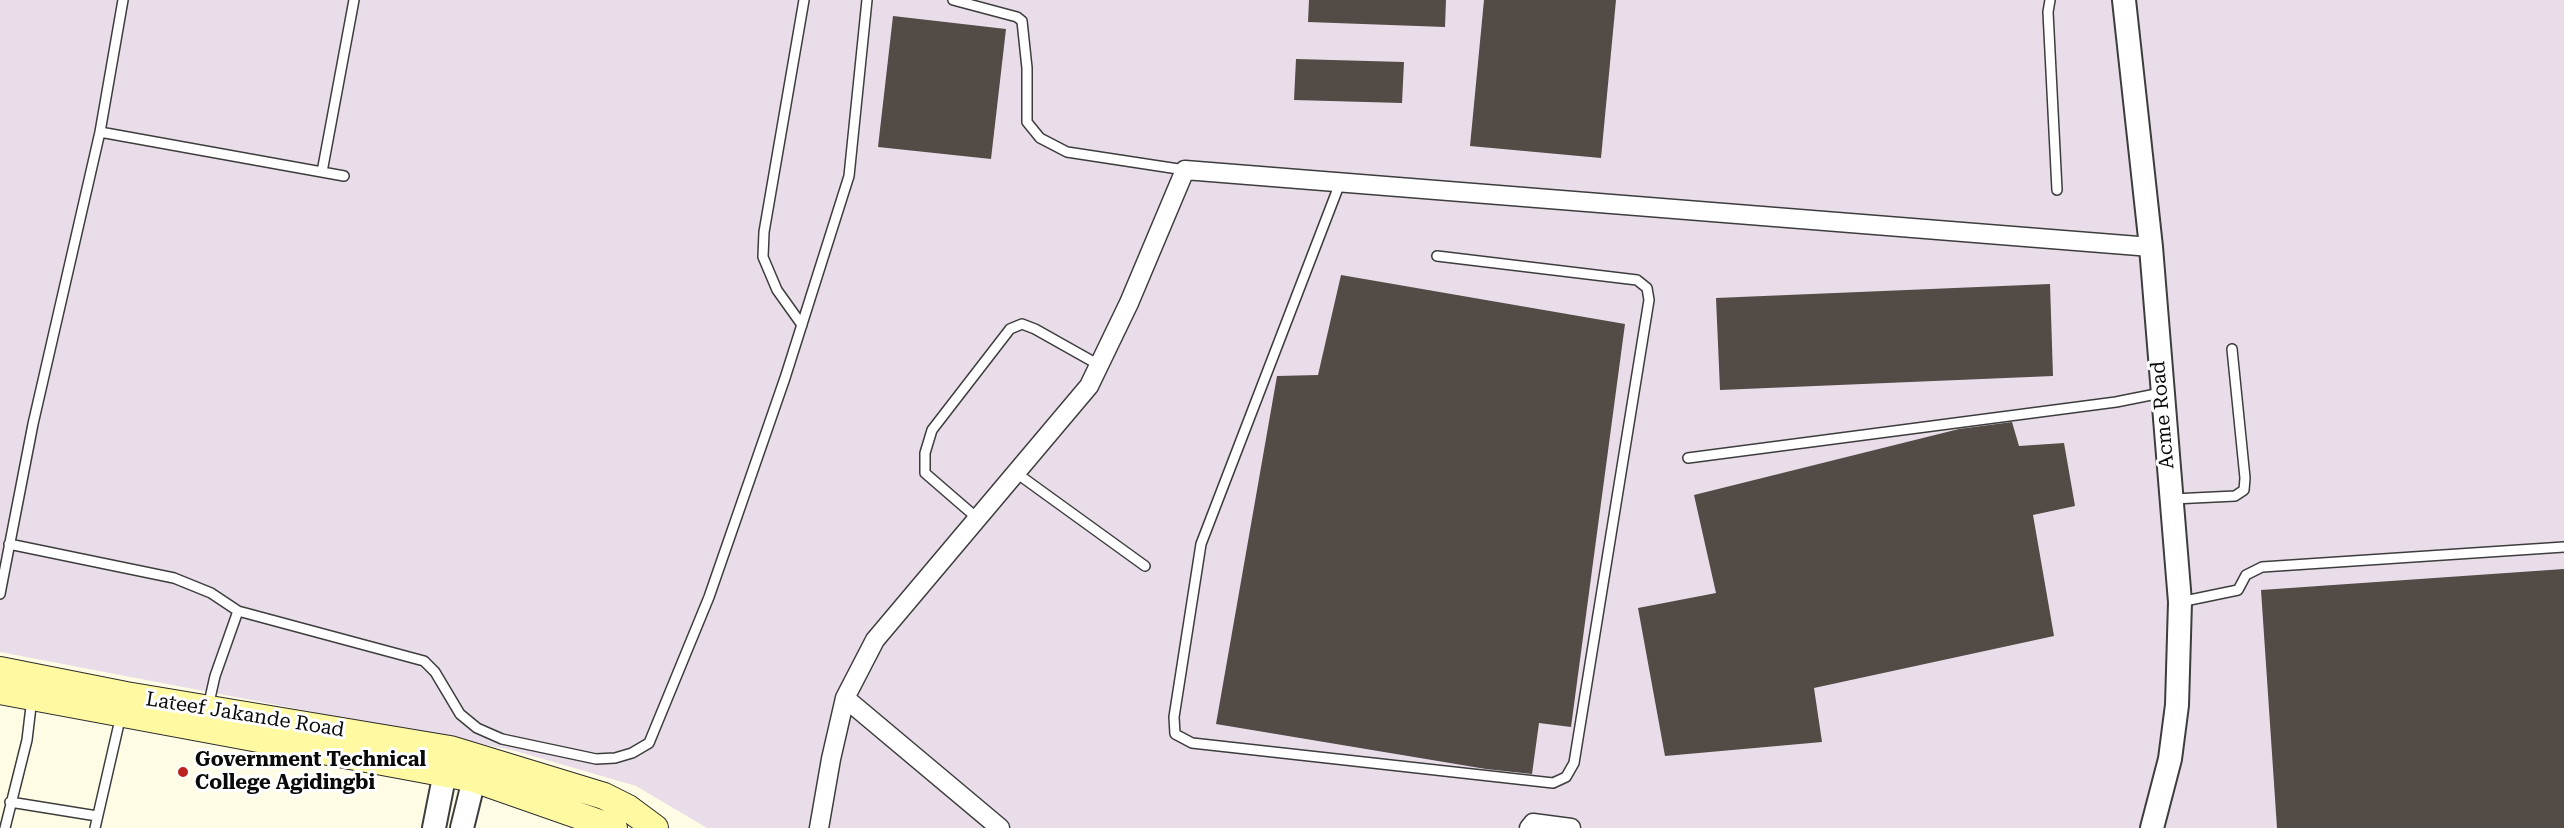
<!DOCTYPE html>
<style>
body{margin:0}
canvas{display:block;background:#fffce6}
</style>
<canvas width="2564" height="828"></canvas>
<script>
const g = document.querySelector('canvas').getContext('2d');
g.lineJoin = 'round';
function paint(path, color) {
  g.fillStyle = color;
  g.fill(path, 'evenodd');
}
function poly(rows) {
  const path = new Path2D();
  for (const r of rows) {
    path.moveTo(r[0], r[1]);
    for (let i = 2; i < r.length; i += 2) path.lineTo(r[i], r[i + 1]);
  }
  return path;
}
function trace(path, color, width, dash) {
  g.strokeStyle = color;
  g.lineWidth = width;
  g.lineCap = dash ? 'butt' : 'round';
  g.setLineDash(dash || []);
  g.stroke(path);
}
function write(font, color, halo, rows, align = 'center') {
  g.font = font + ' "Roboto Serif",serif';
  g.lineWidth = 6;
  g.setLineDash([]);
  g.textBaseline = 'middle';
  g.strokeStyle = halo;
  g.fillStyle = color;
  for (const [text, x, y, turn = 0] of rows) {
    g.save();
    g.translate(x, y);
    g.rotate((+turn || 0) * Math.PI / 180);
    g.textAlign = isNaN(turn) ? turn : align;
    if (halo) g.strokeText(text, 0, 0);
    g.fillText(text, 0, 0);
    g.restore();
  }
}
const industrial = poly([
 [0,0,2564,0,2564,828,707,828,636,786,512,750,0,652]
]);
const building = poly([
 [1309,0,1446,0,1445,27,1308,22],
 [1484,0,1616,0,1601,158,1470,146],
 [893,16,1006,29,991,159,878,147],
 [1296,59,1404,62,1402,103,1294,100],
 [1341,275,1625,324,1571,727,1539,723,1532,774,1486,769,1216,724,1277,376,1318,375],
 [2050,284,2053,376,1720,390,1716,298],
 [2012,422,2019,446,2064,443,2075,506,2033,515,2054,636,1814,688,1822,742,1665,756,1638,608,1716,593,1694,495,1959,429],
 [2564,569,2564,828,2277,828,2261,590]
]);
const service = poly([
 [953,0,1017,17,1022,21,1027,68,1027,122,1040,138,1067,152,1185,170],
 [2050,0,2048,12,2057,190],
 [100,132,344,176],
 [322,172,354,0],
 [1340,183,1201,544,1174,717,1175,734,1192,743,1553,783,1566,777,1574,763,1649,300,1647,288,1637,280,1437,256],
 [802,325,777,290,763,257,764,232,804,0],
 [1688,458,2116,402,2161,393],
 [1015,472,1145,566],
 [2173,499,2235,496,2244,490,2245,478,2232,349],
 [977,518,925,473,925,453,932,430,1010,329,1022,324,1035,329,1099,365],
 [9,544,174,578,211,593,238,611,424,661,435,672,460,714,477,728,502,739,596,759,615,758,632,753,649,743,709,597,785,378,849,176,867,0],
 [0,594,33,424,100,132,123,0],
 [2180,602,2238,590,2246,575,2262,567,2564,547],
 [208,707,215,676,238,611],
 [10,802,97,816],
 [5,828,27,740,32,698],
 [95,828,121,715]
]);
const minor = poly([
 [845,698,1000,828],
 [819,828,831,759,845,698,875,640,1089,386,1129,303,1185,170,2151,247],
 [1529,828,1533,823,1571,828]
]);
const tertiary = poly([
 [2124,0,2151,247,2180,602,2177,705,2170,759,2152,828],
 [434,828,448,757],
 [462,828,478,763]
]);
const secondary = poly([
 [0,670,126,695,450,749,604,796,628,808,655,828],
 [0,691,474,779,614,828]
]);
const markers = [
 [183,772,6,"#bb2220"]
];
const streetNames = [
 ["Acme Road",2163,415,-95],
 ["Lateef Jakande Road",245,715,9]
];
const poiNames = [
 ["Government Technical",195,760],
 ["College Agidingbi",195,783]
];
paint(industrial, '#e9ddea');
paint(building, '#524b46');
trace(service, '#3d3d3d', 12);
trace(minor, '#3d3d3d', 21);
trace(tertiary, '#3d3d3d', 26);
trace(secondary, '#2c2c2c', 28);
trace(service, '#fff', 9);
trace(minor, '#fff', 18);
trace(tertiary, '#fff', 22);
trace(secondary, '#fffaa1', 26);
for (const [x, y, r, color] of markers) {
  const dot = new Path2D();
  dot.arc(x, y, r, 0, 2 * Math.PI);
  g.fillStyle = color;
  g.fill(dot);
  trace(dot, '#fff', 2);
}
write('20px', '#0a0a0a', '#fff', streetNames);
write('bold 20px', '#0a0a0a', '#fff', poiNames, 'left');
</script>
